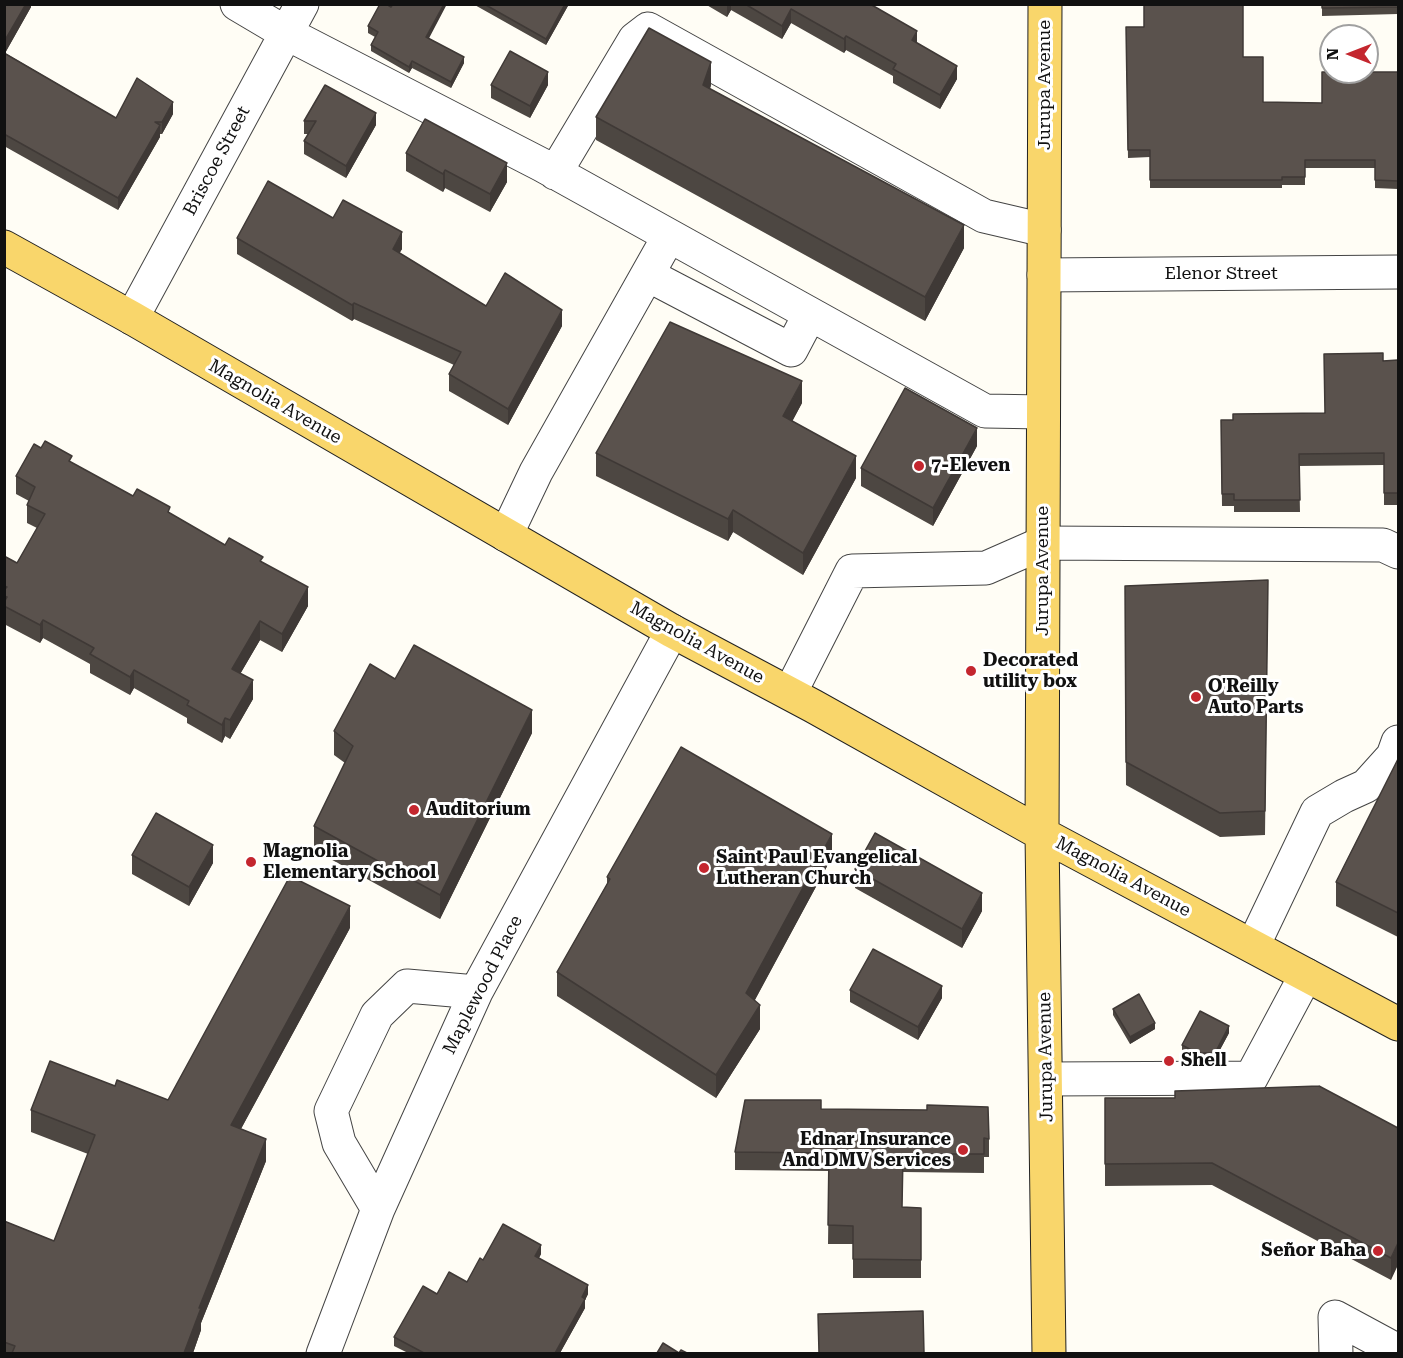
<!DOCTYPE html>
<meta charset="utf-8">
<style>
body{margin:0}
#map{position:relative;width:1403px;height:1358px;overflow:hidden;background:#fffdf5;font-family:"Roboto Serif",serif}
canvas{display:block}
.frame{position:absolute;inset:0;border:6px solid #111;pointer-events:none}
.north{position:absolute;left:1319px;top:24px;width:60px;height:60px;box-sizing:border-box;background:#fff;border:2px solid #a0a0a0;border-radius:50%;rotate:270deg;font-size:16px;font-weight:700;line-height:24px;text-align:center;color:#111}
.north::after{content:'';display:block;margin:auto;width:21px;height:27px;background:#c4262e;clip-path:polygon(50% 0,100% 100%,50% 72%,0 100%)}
</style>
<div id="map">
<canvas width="1403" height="1358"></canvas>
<div class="frame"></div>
<div class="north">N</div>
</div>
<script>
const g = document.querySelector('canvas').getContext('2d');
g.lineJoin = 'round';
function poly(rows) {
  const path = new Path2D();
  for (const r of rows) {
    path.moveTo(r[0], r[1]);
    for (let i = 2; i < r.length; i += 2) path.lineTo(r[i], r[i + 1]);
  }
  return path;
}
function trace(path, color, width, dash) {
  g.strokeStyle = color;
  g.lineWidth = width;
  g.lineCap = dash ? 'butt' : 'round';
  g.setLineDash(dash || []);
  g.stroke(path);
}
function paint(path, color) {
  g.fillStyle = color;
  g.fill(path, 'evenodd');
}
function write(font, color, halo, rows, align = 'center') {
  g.font = font + ' "Roboto Serif",serif';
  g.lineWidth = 6;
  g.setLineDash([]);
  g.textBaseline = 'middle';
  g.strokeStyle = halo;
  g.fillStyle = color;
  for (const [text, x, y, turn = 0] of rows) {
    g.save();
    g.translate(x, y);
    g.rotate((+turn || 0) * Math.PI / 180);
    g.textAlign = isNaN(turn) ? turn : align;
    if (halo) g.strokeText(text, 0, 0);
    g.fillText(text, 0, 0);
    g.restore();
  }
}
const minor = poly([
 [237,4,286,33,542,165,985,411,1043,412],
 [555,173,635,39,648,29,984,216,1044,230],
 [648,275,791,350,810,314],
 [1044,275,1398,272],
 [132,318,302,4],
 [506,535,536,472,669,236],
 [790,693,852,571,986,568,1043,543,1383,545,1398,552],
 [1253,946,1317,812,1344,796,1366,786,1393,756,1398,742],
 [1046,1079,1251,1078,1306,975],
 [378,1209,339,1143,331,1111,377,1015,407,986,476,992],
 [323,1354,378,1209,476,992,672,631],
 [1336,1354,1335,1317,1398,1351]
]);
const major = poly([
 [1045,4,1042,834,1049,1354],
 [4,247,132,318,672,631,813,706,1042,834,1398,1024]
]);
const wall = poly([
 [4,4,31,4,31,7,5,53,116,118,173,114,162,134,160,134,160,137,118,210,4,146],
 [473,4,569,4,546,45],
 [705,4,875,4,873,7,917,43,957,79,940,109,893,83,893,76,846,50,844,53,791,23,782,39,731,10,727,17],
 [1322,4,1398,4,1398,14,1322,16],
 [391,7,429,39,464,63,451,88,412,68,409,73,371,51,371,45,375,37,368,33,368,26],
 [1126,27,1243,57,1263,102,1322,103,1398,72,1398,189,1375,188,1375,168,1305,168,1305,185,1282,185,1282,188,1150,188,1150,157,1128,158],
 [325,85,376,125,346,178,304,154,304,141,308,134,304,134,304,121],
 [491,85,548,85,530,118,491,98],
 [711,85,710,89,964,248,925,321,596,140,596,117],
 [406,153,507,182,490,212,445,188,443,192,406,171],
 [333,218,402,249,399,253,486,306,562,326,508,425,449,391,449,374,454,365,354,319,352,321,237,254,237,238],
 [1398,360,1398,505,1384,505,1384,465,1299,466,1300,512,1234,512,1234,506,1222,506,1221,420,1233,420,1324,413,1383,361],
 [802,403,792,421,856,478,803,575,733,532,728,541,596,476,596,453],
 [977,446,933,526,861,486,861,468],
 [72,463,133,496,170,513,225,545,263,563,308,606,282,652,260,640,240,674,253,699,230,739,225,736,222,743,187,723,187,718,134,688,130,695,90,673,90,664,43,638,40,643,4,624,4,556,17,563,37,528,27,523,27,505,29,501,16,494,16,476],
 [1268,580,1265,835,1220,837,1126,785,1125,586],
 [395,679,532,733,440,919,314,850,314,826,345,763,334,755,334,731],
 [1398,759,1398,937,1336,906,1336,882],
 [132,855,213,863,189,906,132,874],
 [832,857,755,1000,760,1029,716,1098,557,996,557,972,607,884,607,877],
 [855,869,982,911,962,948,855,888],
 [350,928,241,1129,266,1161,201,1323,201,1330,193,1353,4,1353,4,1221,54,1241,88,1154,31,1132,31,1110,115,1086,168,1100],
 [850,990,942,998,918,1040,850,1002],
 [1113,1009,1155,1029,1130,1044,1113,1015],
 [1229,1033,1215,1059,1197,1060,1182,1052,1182,1045],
 [1105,1098,1398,1128,1391,1280,1212,1185,1105,1186],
 [821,1109,989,1139,989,1157,984,1157,984,1173,903,1172,902,1207,921,1208,921,1278,853,1278,853,1244,828,1244,829,1171,735,1170,735,1152],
 [541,1254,539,1258,588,1294,585,1300,585,1308,560,1353,408,1353,394,1346,394,1337,437,1294,467,1282,483,1260]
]);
const shadedWall = poly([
 [26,4,31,4,31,7,4,55,4,42],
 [444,4,447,4,426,44,426,37],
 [565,4,569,4,546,45,546,39],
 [727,4,731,4,731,10,727,17],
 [791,9,791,23,782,39,782,26],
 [917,31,917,45,912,40],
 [846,36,846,50,844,53,844,39],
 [464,57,464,63,451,88,451,82],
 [412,61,412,68,409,73,409,67],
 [711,62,711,85,703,109,703,85],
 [957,66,957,79,940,109,940,95],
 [548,72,548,85,530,118,530,106],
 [173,102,173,114,162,134,162,122],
 [376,113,376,125,346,178,346,166],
 [160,125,160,137,118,210,118,198],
 [507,163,507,182,490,212,490,194],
 [445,170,445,188,443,192,443,174],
 [964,225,964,248,925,321,925,297],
 [402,232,402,249,393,265,393,249],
 [354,303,354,319,352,321,352,305],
 [562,310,562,326,508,425,508,409],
 [802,381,802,403,783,439,783,416],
 [977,428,977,446,933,526,933,508],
 [856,456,856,478,803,575,803,553],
 [733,510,733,532,728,541,728,519],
 [308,587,308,606,282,652,282,634],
 [43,620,43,638,40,643,40,625],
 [260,621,260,640,232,688,232,669],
 [134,670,134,688,130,695,130,677],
 [253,680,253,699,230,739,230,720],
 [532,710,532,733,440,919,440,895],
 [225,718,225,736,222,743,222,725],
 [832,834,832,857,746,1016,746,993],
 [213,845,213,863,189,906,189,887],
 [982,893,982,911,962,948,962,929],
 [350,906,350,928,231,1147,231,1125],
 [942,986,942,998,918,1040,918,1027],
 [760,1005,760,1029,716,1098,716,1075],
 [1155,1023,1155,1029,1130,1044,1130,1037],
 [1229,1026,1229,1033,1215,1059,1215,1053],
 [266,1139,266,1161,201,1323,201,1330,193,1353,184,1353,199,1308],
 [1398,1243,1398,1265,1391,1280,1391,1258],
 [541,1245,541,1254,535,1265,535,1256],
 [588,1285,588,1294,585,1300,585,1308,560,1353,555,1353]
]);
const building = poly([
 [4,4,26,4,4,42,4,4],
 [380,4,386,4,391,7,393,4,444,4,426,37,464,57,451,82,412,61,409,67,371,45,378,32,368,26,380,4],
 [484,4,565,4,546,39,484,4],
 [745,4,870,4,917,31,912,40,957,66,940,95,893,69,896,64,846,36,844,39,791,9,782,26,745,4],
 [1144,4,1243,4,1243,57,1263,57,1263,102,1322,103,1322,72,1398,72,1398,181,1375,180,1375,160,1305,160,1305,177,1282,177,1282,180,1150,180,1150,150,1128,150,1126,27,1144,27,1144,4],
 [1322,4,1398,4,1398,7,1322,8,1322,4],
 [649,28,711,62,703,85,964,225,925,297,596,117,649,28],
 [510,51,548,72,530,106,491,85,510,51],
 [4,53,116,118,137,78,173,102,162,122,155,122,160,125,118,198,4,134,4,53],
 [325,85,376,113,346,166,304,141,316,121,304,121,325,85],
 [425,119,507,163,490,194,445,170,443,174,406,153,425,119],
 [268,181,333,218,343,200,402,232,393,249,486,306,505,273,562,310,508,409,449,374,461,352,354,303,352,305,237,238,268,181],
 [670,322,802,381,783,416,856,456,803,553,733,510,728,519,596,453,670,322],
 [1383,353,1383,361,1398,360,1398,493,1384,493,1384,453,1299,454,1300,500,1234,500,1234,494,1222,494,1221,420,1233,420,1233,414,1325,413,1324,354,1383,353],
 [905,388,977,428,933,508,861,468,905,388],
 [45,441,72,456,69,461,133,496,137,489,170,507,168,512,225,545,229,538,263,557,260,561,308,587,282,634,260,621,232,669,253,680,230,720,225,718,222,725,187,705,189,701,134,670,130,677,90,654,94,648,43,620,40,625,4,606,4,602,7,597,4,596,4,590,7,587,4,586,4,556,17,563,45,514,27,505,35,487,16,476,34,444,41,448,45,441],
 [1268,580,1265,811,1220,813,1126,762,1125,586,1268,580],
 [414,645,532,710,440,895,314,826,353,746,334,731,370,664,395,679,414,645],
 [681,747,832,834,746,993,760,1005,716,1075,557,972,610,879,607,877,681,747],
 [1398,759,1398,913,1336,882,1398,759],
 [156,813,213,845,189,887,132,855,156,813],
 [875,833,982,893,962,929,855,869,875,833],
 [290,876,350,906,231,1125,266,1139,199,1308,201,1308,184,1353,12,1353,15,1346,4,1342,4,1221,54,1241,95,1135,31,1110,50,1061,115,1086,117,1080,168,1100,290,876],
 [873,949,942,986,918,1027,850,990,873,949],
 [1139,994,1155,1023,1130,1037,1113,1009,1139,994],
 [1200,1011,1229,1026,1215,1053,1197,1053,1182,1045,1200,1011],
 [1319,1086,1398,1128,1398,1243,1391,1258,1212,1163,1105,1164,1105,1098,1175,1098,1175,1091,1319,1086],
 [745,1100,821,1100,821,1109,927,1110,927,1105,988,1107,989,1139,984,1138,984,1154,903,1154,902,1207,921,1208,921,1260,853,1259,853,1226,828,1225,829,1153,735,1152,745,1100],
 [503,1224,541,1245,535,1256,588,1285,582,1297,585,1299,555,1353,424,1353,394,1337,423,1286,437,1294,449,1272,467,1282,480,1258,483,1260,503,1224],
 [923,1311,924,1353,819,1353,818,1314,923,1311],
 [663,1343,679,1353,681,1350,687,1353,657,1353,663,1343]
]);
const markers = [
 [919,466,6,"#c4262e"],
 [971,671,6,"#c4262e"],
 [1196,697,6,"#c4262e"],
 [414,810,6,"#c4262e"],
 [251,862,6,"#c4262e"],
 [704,868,6,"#c4262e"],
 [1169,1061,6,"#c4262e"],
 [963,1150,6,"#c4262e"],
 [1378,1251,6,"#c4262e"]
];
const streetNames = [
 ["Jurupa Avenue",1045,85,-90],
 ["Briscoe Street",217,161,-62],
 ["Elenor Street",1221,274],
 ["Magnolia Avenue",275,402,30],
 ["Jurupa Avenue",1043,571,-90],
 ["Magnolia Avenue",697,643,29],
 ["Magnolia Avenue",1123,877,28],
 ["Maplewood Place",483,985,-63],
 ["Jurupa Avenue",1046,1057,-91]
];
const poiNames = [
 ["7-Eleven",931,466],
 ["Decorated",983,661],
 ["utility box",983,682],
 ["O'Reilly",1208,687],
 ["Auto Parts",1208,708],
 ["Auditorium",426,810],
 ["Magnolia",263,852],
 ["Elementary School",263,873],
 ["Saint Paul Evangelical",716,858],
 ["Lutheran Church",716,879],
 ["Shell",1181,1061],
 ["Ednar Insurance",951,1140,"right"],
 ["And DMV Services",951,1161,"right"],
 ["Señor Baha",1366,1251,"right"]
];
trace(minor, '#444', 35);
trace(major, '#222', 35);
trace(minor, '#fff', 33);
trace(major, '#f9d66b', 33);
paint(wall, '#4d4742');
paint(shadedWall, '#3f3936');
paint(building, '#5a524d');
trace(building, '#3f3936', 1.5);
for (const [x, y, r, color] of markers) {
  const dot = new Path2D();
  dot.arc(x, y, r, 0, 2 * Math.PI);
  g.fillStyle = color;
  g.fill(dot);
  trace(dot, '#fff', 2);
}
write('18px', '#111', '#fff', streetNames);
write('bold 18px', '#111', '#fff', poiNames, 'left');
</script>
